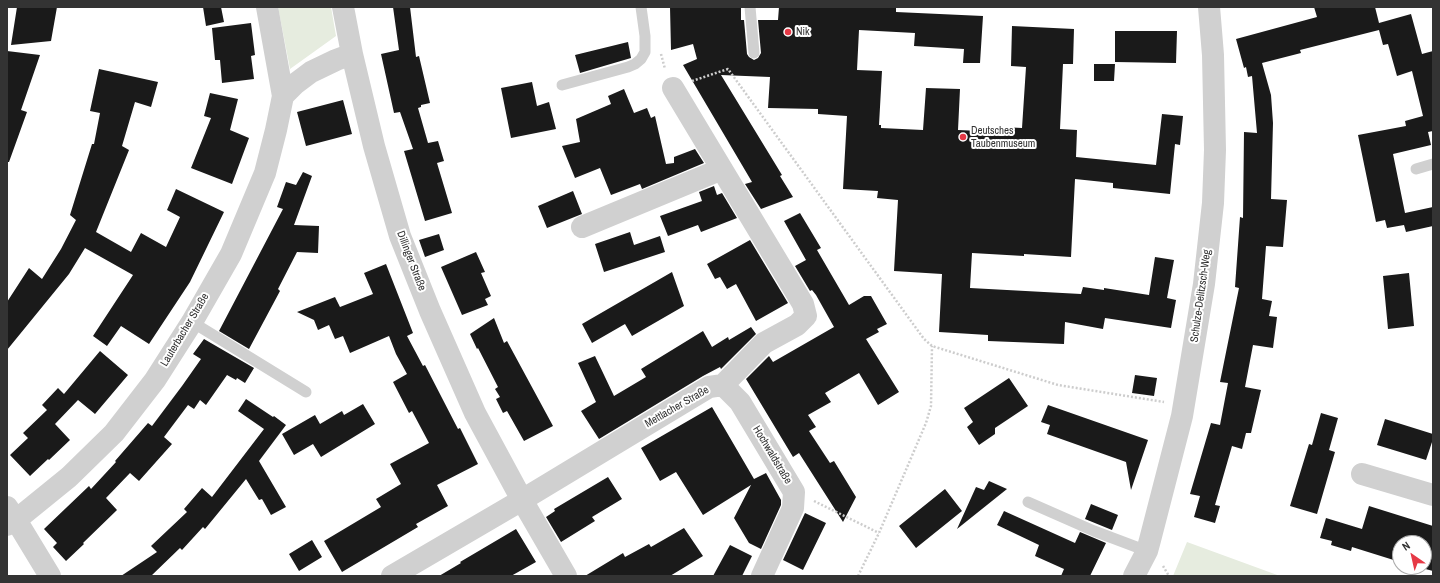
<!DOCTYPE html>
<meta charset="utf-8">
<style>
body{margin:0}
#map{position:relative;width:1440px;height:583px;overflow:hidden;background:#fff;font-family:"Archivo Narrow",sans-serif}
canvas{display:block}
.frame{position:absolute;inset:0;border:8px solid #333;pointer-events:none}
.north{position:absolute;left:1392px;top:535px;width:40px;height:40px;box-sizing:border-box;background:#fff;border:1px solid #adadad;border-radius:50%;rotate:326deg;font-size:11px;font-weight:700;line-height:16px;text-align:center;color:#333}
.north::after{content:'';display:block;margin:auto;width:14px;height:18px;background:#e63946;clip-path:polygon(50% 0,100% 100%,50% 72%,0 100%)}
</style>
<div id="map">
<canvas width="1440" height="583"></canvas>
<div class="frame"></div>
<div class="north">N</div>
</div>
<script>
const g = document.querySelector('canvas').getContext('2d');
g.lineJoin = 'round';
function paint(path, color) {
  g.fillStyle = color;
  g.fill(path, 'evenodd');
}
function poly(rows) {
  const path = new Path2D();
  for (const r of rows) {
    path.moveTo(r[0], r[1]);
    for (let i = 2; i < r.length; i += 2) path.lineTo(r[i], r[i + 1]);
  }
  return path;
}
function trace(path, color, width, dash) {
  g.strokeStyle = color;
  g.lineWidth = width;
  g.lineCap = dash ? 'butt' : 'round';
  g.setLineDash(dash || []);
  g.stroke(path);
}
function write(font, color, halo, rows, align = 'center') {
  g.font = font + ' "Archivo Narrow",sans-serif';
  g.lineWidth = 4;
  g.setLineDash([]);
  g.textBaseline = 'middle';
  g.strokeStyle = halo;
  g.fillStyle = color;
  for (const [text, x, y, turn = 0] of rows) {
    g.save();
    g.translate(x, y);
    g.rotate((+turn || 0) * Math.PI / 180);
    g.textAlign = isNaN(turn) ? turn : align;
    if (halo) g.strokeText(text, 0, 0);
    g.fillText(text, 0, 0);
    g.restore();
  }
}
const green = poly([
 [278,7,331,7,336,36,290,69],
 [1187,542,1280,576,1173,576]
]);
const building = poly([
 [17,7,57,7,51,41,11,45],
 [203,7,221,7,224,22,206,26],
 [393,7,410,7,416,57,419,56,430,103,421,105,421,107,418,108,428,143,438,141,444,161,437,163,452,213,425,221,404,151,413,149,400,112,394,113,381,54,399,50],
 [670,7,741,7,741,20,744,20,747,54,749,57,754,60,758,58,761,53,758,20,778,20,779,7,896,7,896,12,983,16,980,63,963,63,964,49,914,46,915,33,859,30,857,70,882,71,879,125,881,125,881,128,923,130,926,88,960,89,958,130,1003,132,1003,127,1022,128,1026,67,1011,66,1012,26,1074,29,1073,64,1063,64,1060,129,1077,130,1076,157,1156,165,1162,114,1183,116,1180,145,1175,144,1170,194,1113,188,1113,183,1075,179,1071,257,1024,254,1024,256,972,253,970,288,1081,294,1083,287,1104,290,1104,288,1149,295,1155,257,1174,260,1167,298,1176,300,1171,328,1105,318,1103,329,1065,322,1064,344,988,341,988,335,939,332,942,274,894,271,898,200,877,198,878,191,843,189,847,116,818,114,818,109,768,108,770,77,721,75,782,175,780,176,793,197,761,209,745,184,752,182,683,65,697,59,693,44,671,50],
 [1314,7,1375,7,1379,23,1411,14,1422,54,1433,51,1433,131,1428,132,1431,145,1393,154,1405,213,1433,207,1433,226,1406,232,1404,225,1387,228,1385,220,1376,222,1358,135,1406,126,1405,121,1423,116,1412,71,1397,76,1388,44,1383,45,1379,30,1300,50,1301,53,1262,63,1271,95,1273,123,1271,199,1287,200,1283,247,1266,246,1262,299,1272,301,1269,316,1277,317,1273,348,1253,345,1245,387,1261,390,1251,433,1246,433,1242,449,1232,446,1215,505,1220,506,1215,523,1194,517,1200,496,1190,494,1211,423,1220,425,1228,383,1220,382,1239,288,1235,287,1240,217,1243,218,1244,132,1257,133,1252,76,1248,77,1246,67,1244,68,1236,39,1317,17],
 [251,23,255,55,251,56,254,79,222,83,220,60,215,60,212,28],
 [1115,31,1177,31,1176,63,1115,62],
 [628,42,631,58,580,73,575,55],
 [7,51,40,55,21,110,27,112,9,162,7,162],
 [1094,64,1115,64,1114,81,1094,81],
 [99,69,158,82,151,107,135,102,122,146,129,150,96,232,131,252,141,233,166,247,180,217,167,210,176,189,224,212,190,282,149,344,121,326,107,346,93,336,133,275,85,248,69,274,7,350,7,302,29,268,42,279,61,249,76,220,70,215,92,144,94,144,100,113,90,111],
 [532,82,537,106,549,102,556,129,511,138,501,88],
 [624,89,634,113,647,108,651,118,655,116,666,164,674,163,674,157,695,149,704,163,642,189,640,184,611,195,600,168,575,178,562,146,580,142,576,119,611,104,608,96],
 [210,93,238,99,230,130,249,138,232,184,191,168,211,118,204,116],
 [343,100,352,134,306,146,297,112],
 [303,172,312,176,294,225,319,226,318,253,297,252,278,289,280,291,249,349,219,331,283,209,277,207,286,182,296,185],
 [714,186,717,195,722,193,737,218,701,232,698,225,668,236,660,216,702,201,699,192],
 [573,191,582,214,547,228,538,206],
 [800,213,821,248,817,250,849,305,864,296,871,296,887,324,877,329,879,332,866,339,899,392,878,405,859,373,825,393,831,402,808,415,816,427,809,431,830,463,834,461,856,497,843,522,799,453,793,457,746,379,769,356,773,362,834,327,816,295,812,290,810,291,795,266,806,260,784,221],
 [630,232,634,245,660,236,665,252,604,272,595,244],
 [439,234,444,250,425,257,419,240],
 [750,240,788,303,756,321,736,284,727,289,720,277,715,279,707,264],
 [476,252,485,272,481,273,491,296,485,299,488,305,462,315,441,267],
 [386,264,413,333,407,336,423,366,425,365,458,429,460,428,478,464,437,485,448,506,416,524,418,527,342,572,324,541,381,507,376,499,401,484,390,464,429,443,412,411,409,413,393,382,407,374,396,354,389,336,350,353,343,336,335,339,329,325,318,330,314,320,297,312,335,297,340,307,373,294,364,273],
 [672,272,684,306,632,336,625,324,592,343,582,324],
 [1409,273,1414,326,1388,329,1383,276],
 [494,318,504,343,507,341,553,426,524,441,507,411,503,413,496,399,500,397,495,389,498,387,478,348,477,349,470,334],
 [751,327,756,334,721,369,720,367,703,376,599,439,581,411,596,402,578,363,595,356,614,396,646,377,641,369,703,331,712,347,728,337,729,340],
 [204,339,254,368,245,383,237,378,236,380,227,375,206,405,200,400,194,409,188,405,164,437,172,444,139,481,130,473,106,498,117,510,83,543,84,544,66,561,53,547,57,543,44,529,89,486,91,489,116,462,115,461,148,423,152,426,182,386,201,359,193,354],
 [100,351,128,375,95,414,78,400,55,424,70,440,49,460,48,459,30,476,10,455,28,438,23,433,47,410,42,405,58,388,64,394],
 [1135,375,1157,378,1154,396,1132,393],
 [1009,378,1028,406,995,428,995,434,979,445,967,427,973,422,964,408],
 [246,399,273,417,274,416,286,425,259,461,286,507,271,515,262,499,259,500,246,479,205,529,203,527,182,550,180,548,151,576,121,576,157,552,151,546,187,512,184,509,202,488,212,497,264,429,238,411],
 [363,404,375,424,321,457,313,444,294,455,282,434,315,415,320,424,342,411,344,415],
 [1048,405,1148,440,1131,490,1126,462,1047,434,1050,425,1041,422],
 [712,407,754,479,766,473,781,500,781,505,761,549,749,543,734,518,751,485,703,515,676,472,660,481,641,448],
 [1321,413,1338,418,1329,450,1335,452,1317,514,1290,506,1309,444,1312,445],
 [1385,419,1433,434,1433,439,1426,460,1377,445],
 [608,477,622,499,592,517,595,521,561,542,546,517,555,511,554,509],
 [989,481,1007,489,957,529,976,487,984,490],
 [945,489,962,511,916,548,899,526],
 [1091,504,1118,515,1112,530,1085,519],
 [1369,506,1433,526,1433,571,1418,567,1424,567,1424,543,1400,543,1400,562,1352,547,1351,551,1331,545,1332,541,1320,538,1326,518,1362,529],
 [1004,511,1075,543,1080,532,1106,543,1090,576,1061,576,1064,569,1035,556,1039,545,997,525],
 [805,513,826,523,803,570,783,560],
 [684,528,703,556,670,576,585,576,623,553,625,557,649,544,651,547],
 [516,529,536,562,511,576,439,576,461,563,460,562],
 [312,540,322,557,299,571,289,554],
 [730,545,752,556,742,576,713,576]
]);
const path = poly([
 [661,54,665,69],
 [692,81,728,69,924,339,932,346,1058,385,1164,402],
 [814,501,879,533],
 [1163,566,1169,576],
 [858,576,879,533,926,423,931,406,932,346]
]);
const lane = poly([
 [750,7,754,53],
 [562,85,628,67,635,64,641,59,645,52,645,36,641,7],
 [1416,169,1433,164],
 [192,322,306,392],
 [1028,502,1094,531,1147,551]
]);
const street = poly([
 [267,7,283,96],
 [343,7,352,54,374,146,400,236,430,311,475,413,522,500,566,576],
 [582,227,722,169],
 [723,385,740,402,794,492,793,508,762,576],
 [1362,474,1433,495],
 [7,507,16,520,50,576],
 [7,525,16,520,69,477,114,433,155,380,192,322,231,254,265,173,276,130,283,96,295,84,311,72,336,60,352,54],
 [392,576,522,500,709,387,723,385,764,343,797,325,806,316,803,304,673,88],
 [1134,576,1147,551,1150,540,1182,416,1204,284,1213,203,1215,150,1213,55,1209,7]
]);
const markers = [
 [788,32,4,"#e63946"],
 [963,137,4,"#e63946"]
];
const poiNames = [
 ["Nik",796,32],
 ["Deutsches",971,131],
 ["Taubenmuseum",971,144]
];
const streetNames = [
 ["Dillinger Straße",411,261,69],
 ["Schulze-Delitzsch-Weg",1201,296,-82],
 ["Lauterbacher Straße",185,330,-59],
 ["Mettlacher Straße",677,407,-30],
 ["Hochwaldstraße",772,455,59]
];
paint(green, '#e6ecdf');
paint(building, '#1a1a1a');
trace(path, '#cdcdcd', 2.5, [2, 2]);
trace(lane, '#d0d0d0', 11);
trace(street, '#d0d0d0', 22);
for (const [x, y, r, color] of markers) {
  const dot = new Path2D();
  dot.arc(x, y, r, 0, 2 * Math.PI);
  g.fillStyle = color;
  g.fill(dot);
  trace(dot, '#fff', 1.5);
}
write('11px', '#333', '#fff', poiNames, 'left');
write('11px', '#333', '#fff', streetNames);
</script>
